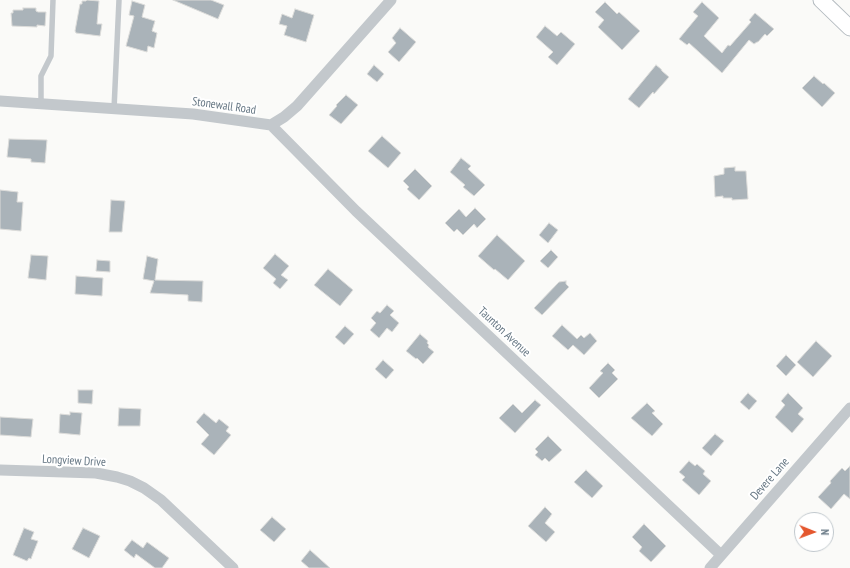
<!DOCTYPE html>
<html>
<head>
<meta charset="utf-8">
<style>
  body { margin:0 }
  #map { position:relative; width:850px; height:568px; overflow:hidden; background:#fafaf8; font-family:"PT Sans Narrow",sans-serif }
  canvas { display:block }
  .north { position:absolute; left:794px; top:512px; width:40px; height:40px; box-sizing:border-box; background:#fff; border:1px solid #c1c8cd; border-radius:50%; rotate:91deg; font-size:11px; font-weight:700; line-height:16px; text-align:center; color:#657683 }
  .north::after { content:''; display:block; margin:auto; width:14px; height:18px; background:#e4572e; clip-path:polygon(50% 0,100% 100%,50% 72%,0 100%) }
</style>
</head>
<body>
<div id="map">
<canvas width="850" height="568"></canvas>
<div class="north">N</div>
</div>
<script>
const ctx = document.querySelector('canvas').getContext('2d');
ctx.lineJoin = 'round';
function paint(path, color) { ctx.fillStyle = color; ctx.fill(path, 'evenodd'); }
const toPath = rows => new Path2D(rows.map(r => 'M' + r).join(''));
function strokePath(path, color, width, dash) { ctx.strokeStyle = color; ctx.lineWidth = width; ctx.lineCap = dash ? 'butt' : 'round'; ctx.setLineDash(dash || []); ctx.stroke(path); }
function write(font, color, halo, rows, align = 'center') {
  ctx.font = font + ' "PT Sans Narrow",sans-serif'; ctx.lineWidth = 4; ctx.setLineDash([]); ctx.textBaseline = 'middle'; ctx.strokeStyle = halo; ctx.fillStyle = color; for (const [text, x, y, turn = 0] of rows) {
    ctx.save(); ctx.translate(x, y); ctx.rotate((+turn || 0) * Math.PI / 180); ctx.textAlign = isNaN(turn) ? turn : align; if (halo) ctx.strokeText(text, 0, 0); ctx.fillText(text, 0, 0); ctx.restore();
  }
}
const building = toPath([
  [87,0,99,1,97,24,102,24,100,36,76,33,75,31,80,4,82,4,82,1,86,1,87,0],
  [173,0,211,0,224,5,218,19,173,0],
  [132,1,145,5,142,17,155,21,152,31,157,33,154,48,148,46,147,52,126,46,134,16,129,15,132,1],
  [605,2,617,14,619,12,640,31,622,50,598,27,604,20,595,12,605,2],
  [702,2,719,18,704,36,722,53,728,45,730,46,751,22,749,20,755,13,774,29,767,36,765,34,758,42,757,42,754,44,749,40,722,73,689,43,687,45,679,39,698,16,693,12,702,2],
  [23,8,36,8,36,11,38,12,46,12,45,26,37,25,37,27,12,26,11,13,13,13,13,10,23,10,23,8],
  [295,9,314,15,306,42,284,35,287,26,279,24,282,14,292,18,295,9],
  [545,26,557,36,561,32,575,44,557,65,548,57,553,52,536,37,545,26],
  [400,28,416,42,399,62,388,52,396,43,392,38,400,28],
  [374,65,384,74,377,82,367,74,374,65],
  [656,65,661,69,662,71,669,77,654,94,653,92,639,108,628,99,656,65],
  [814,76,823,84,824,83,835,93,822,107,802,88,814,76],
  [346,95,358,105,341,124,329,115,337,106,336,105,346,95],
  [382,136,401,153,388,168,368,151,382,136],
  [9,139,47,140,45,163,31,162,31,159,7,157,9,139],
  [461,158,471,166,468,169,485,185,474,196,463,187,465,185,450,172,461,158],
  [735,167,735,171,746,171,748,199,732,200,732,198,723,198,723,196,715,197,714,176,724,174,724,168,735,167],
  [415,169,432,186,419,200,407,189,409,187,403,181,415,169],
  [0,190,18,192,17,202,23,202,21,231,0,229,0,190],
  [111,200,125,201,122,232,109,232,111,200],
  [475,208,486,219,477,228,474,224,463,235,457,229,454,232,445,223,459,209,466,217,475,208],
  [549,223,558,230,548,243,539,235,549,223],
  [497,235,525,261,508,280,495,269,494,270,478,256,497,235],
  [551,250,558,257,548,268,540,261,551,250],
  [275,254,289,266,281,275,288,280,280,289,273,283,276,279,263,268,275,254],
  [31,255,48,256,46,280,28,278,31,255],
  [147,256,158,259,155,280,203,281,202,302,188,301,188,295,150,293,154,281,143,279,147,256],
  [97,260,110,261,110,272,96,271,97,260],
  [328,269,353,290,340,306,314,285,328,269],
  [76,276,103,278,102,296,75,294,76,276],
  [566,281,566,284,569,287,542,315,534,308,559,282,566,281],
  [387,305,394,311,390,315,399,323,392,332,387,328,379,338,370,330,376,323,371,318,377,311,380,313,387,305],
  [562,325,577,339,581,335,584,338,590,333,597,341,584,355,573,345,568,350,552,336,562,325],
  [345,326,354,334,344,345,335,337,345,326],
  [420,334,428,341,427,343,429,345,428,347,434,352,423,364,417,358,416,359,406,351,420,334],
  [816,341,832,356,813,377,797,362,816,341],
  [786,355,796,365,786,376,776,366,786,355],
  [383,360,394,370,386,379,375,369,383,360],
  [608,363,615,370,612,373,618,379,599,398,589,388,603,373,600,371,608,363],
  [78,390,93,390,92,404,78,403,78,390],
  [748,393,757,401,749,410,740,402,748,393],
  [788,393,803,408,798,414,804,419,792,433,775,417,785,405,781,401,788,393],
  [535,400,541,405,515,433,499,418,513,404,522,413,535,400],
  [647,403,655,411,652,413,663,424,652,436,631,418,647,403],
  [119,408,141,409,140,426,118,426,119,408],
  [70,412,82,413,80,435,59,433,60,414,70,415,70,412],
  [204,413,216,423,219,419,229,427,226,431,231,435,214,455,201,444,209,435,196,422,204,413],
  [0,417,33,419,31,437,0,435,0,417],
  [715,434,724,441,711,456,702,448,715,434],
  [548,436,562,450,549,462,545,458,542,461,535,455,538,452,535,449,548,436],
  [689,461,695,466,697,464,705,471,703,474,711,481,699,495,682,480,685,477,679,472,689,461],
  [850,466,850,499,844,494,831,509,818,497,831,483,830,481,842,468,845,471,850,466],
  [586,470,603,486,592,498,574,482,586,470],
  [545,507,552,514,545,523,555,532,546,542,528,526,545,507],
  [272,517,286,529,274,542,260,530,272,517],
  [644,524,666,546,651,562,639,551,642,547,632,537,644,524],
  [24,528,34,532,31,539,38,541,32,556,31,559,29,558,27,561,13,555,24,528],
  [83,528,100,536,89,558,72,549,83,528],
  [132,540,143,548,147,542,169,558,162,568,155,568,136,554,134,558,124,550,132,540],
  [310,550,330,568,309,568,301,561,310,550]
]);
paint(building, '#aab3b9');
strokePath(building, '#dcdcda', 1);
const secondary = toPath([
  [821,0,850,28]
]);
strokePath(secondary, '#b3babf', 17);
strokePath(toPath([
  [41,104,41,76,51,56,53,0],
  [114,109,119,0]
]), '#c3c8cc', 5.5);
strokePath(toPath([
  [0,101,193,114,271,125,284,117,297,106,391,0],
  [271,125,356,211,721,555],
  [0,470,96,473,117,477,130,481,144,488,161,500,233,568],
  [710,568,850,408]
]), '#c3c8cc', 11);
strokePath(secondary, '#fff', 15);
write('12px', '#657683', '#fff', [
  ["Stonewall Road",224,106,8],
  ["Taunton Avenue",504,332,43],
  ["Longview Drive",74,461,3],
  ["Devere Lane",770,479,-49]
]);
</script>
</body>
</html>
